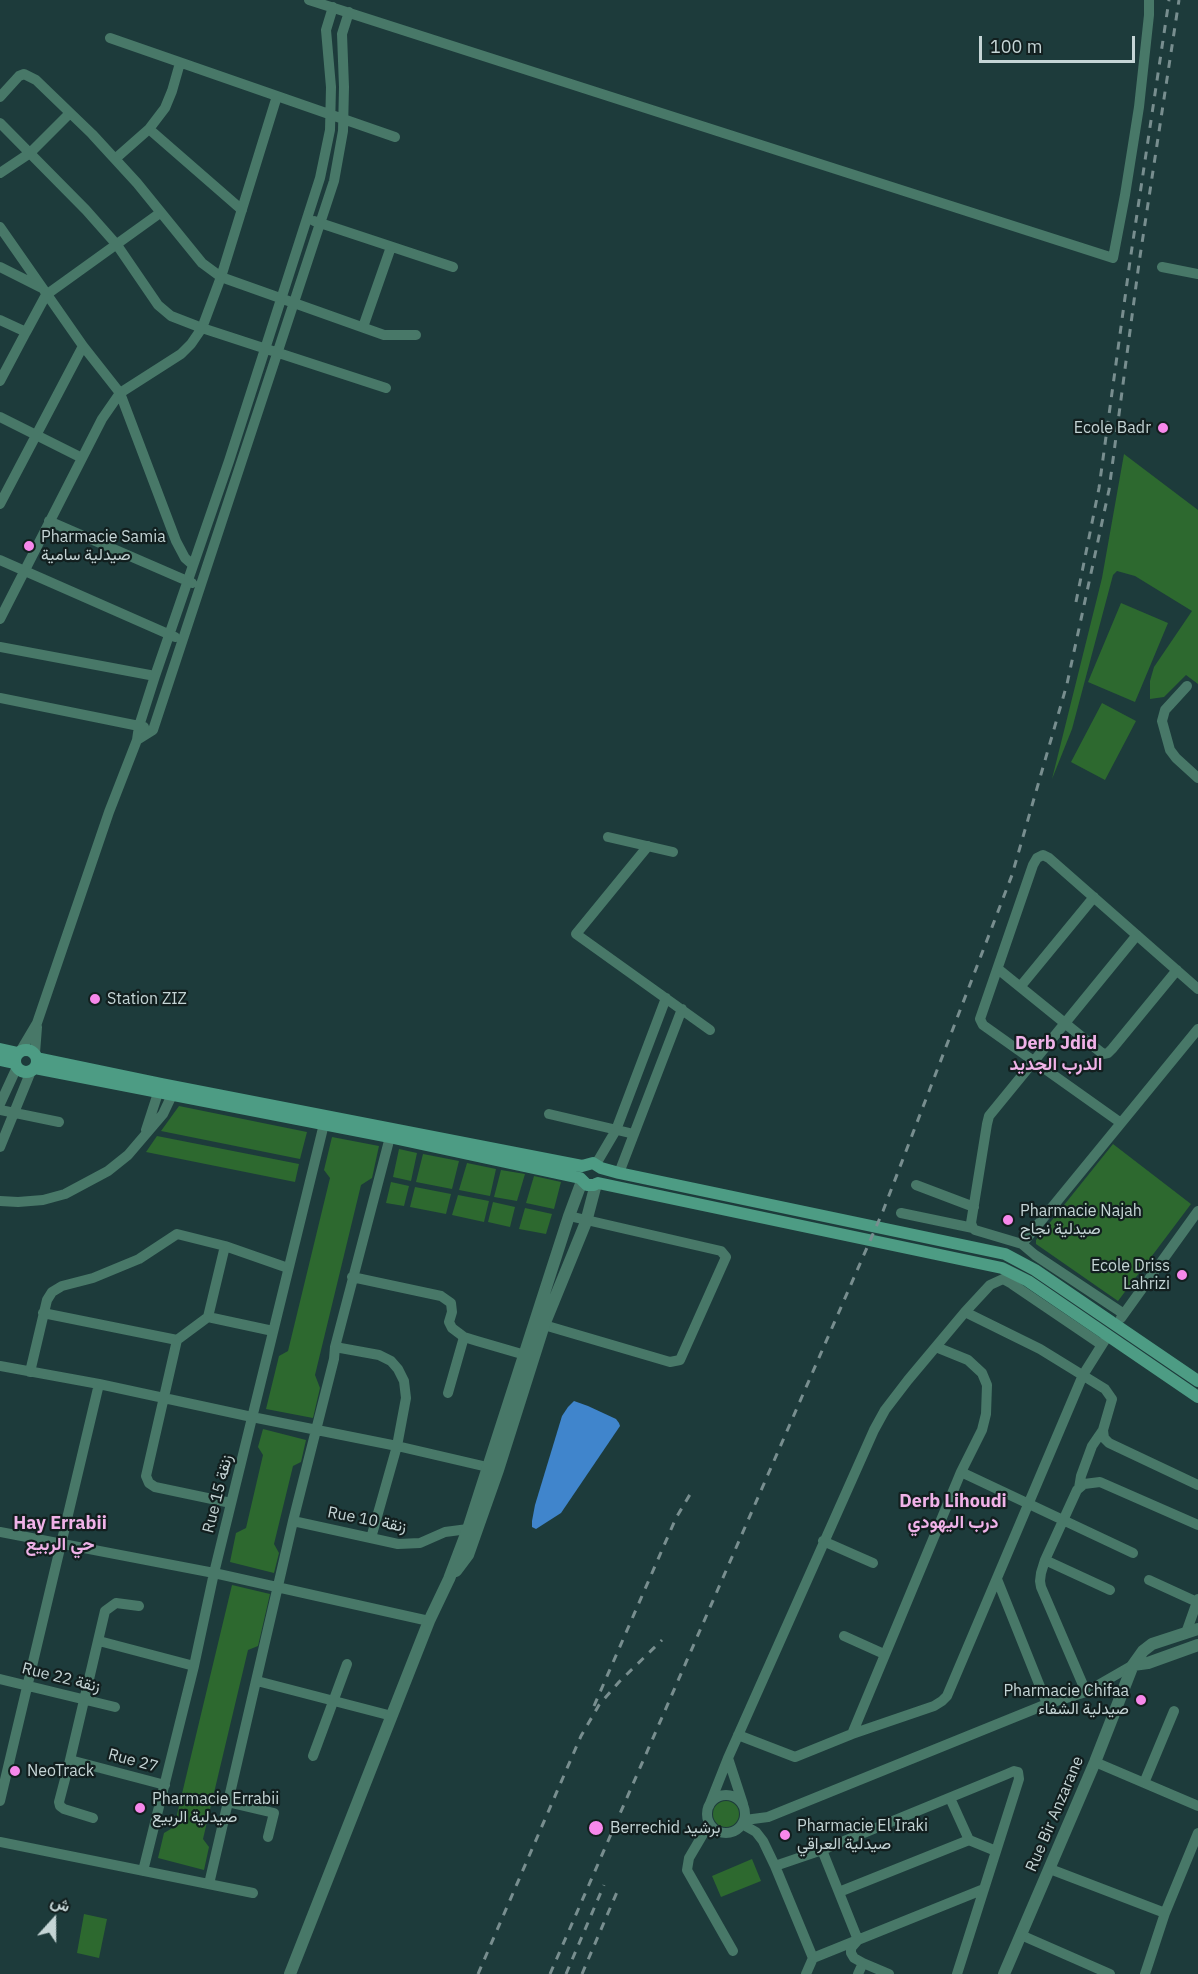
<!DOCTYPE html>
<html>
<head>
<meta charset="utf-8">
<style>
  body { margin:0 }
  #map { position:relative; width:1198px; height:1974px; overflow:hidden; background:#1d3b3b; font-family:"IBM Plex Sans",Vazirmatn,sans-serif }
  canvas { display:block }
  .north { position:absolute; left:24px; top:1890px; width:60px; height:60px; -webkit-text-stroke:4px #121f1f; paint-order:stroke; rotate:21deg; font-size:16px; font-weight:700; line-height:24px; text-align:center; color:#c5d5d6 }
  .north::after { content:''; display:block; margin:auto; width:21px; height:27px; background:#c5d5d6; clip-path:polygon(50% 0,100% 100%,50% 72%,0 100%) }
  .scale { position:absolute; left:979px; top:36px; width:156px; height:27px; box-sizing:border-box; border:3px solid #c5d5d6; border-top:0; padding-left:8px; font-size:18px; line-height:21px; white-space:nowrap; color:#c5d5d6; -webkit-text-stroke:4px #121f1f; paint-order:stroke }
</style>
</head>
<body>
<div id="map">
<canvas width="1198" height="1974"></canvas>
<div class="north">ش</div>
<div class="scale">100 m</div>
</div>
<script>
const ctx = document.querySelector('canvas').getContext('2d');
ctx.lineJoin = 'round';
function paint(path, color) { ctx.fillStyle = color; ctx.fill(path, 'evenodd'); }
const toPath = rows => new Path2D(rows.map(r => 'M' + r).join(''));
function strokePath(path, color, width, dash) { ctx.strokeStyle = color; ctx.lineWidth = width; ctx.lineCap = dash ? 'butt' : 'round'; ctx.setLineDash(dash || []); ctx.stroke(path); }
function write(font, color, halo, rows, align = 'center') {
  ctx.font = font + ' "IBM Plex Sans",Vazirmatn,sans-serif'; ctx.lineWidth = 4.5; ctx.setLineDash([]); ctx.textBaseline = 'middle'; ctx.strokeStyle = halo; ctx.fillStyle = color; for (const [text, x, y, turn = 0] of rows) {
    ctx.save(); ctx.translate(x, y); ctx.rotate((+turn || 0) * Math.PI / 180); ctx.textAlign = isNaN(turn) ? turn : align; if (halo) ctx.strokeText(text, 0, 0); ctx.fillText(text, 0, 0); ctx.restore();
  }
}
paint(toPath([
  [1124,454,1198,510,1198,684,1186,675,1164,697,1150,699,1150,681,1154,667,1192,611,1135,576,1117,571,1113,575,1072,729,1052,779,1102,578],
  [1121,603,1168,623,1135,702,1088,682],
  [1102,703,1136,721,1105,780,1071,762],
  [179,1106,307,1132,300,1159,161,1131],
  [157,1136,299,1164,295,1182,146,1152],
  [332,1137,379,1146,372,1178,361,1185,315,1375,320,1388,313,1418,266,1409,279,1356,288,1351,330,1178,324,1170],
  [1113,1144,1191,1204,1118,1301,1036,1244,1036,1240],
  [399,1149,417,1153,411,1181,393,1177],
  [423,1154,459,1161,452,1189,416,1182],
  [467,1163,496,1169,490,1196,459,1190],
  [501,1170,525,1174,517,1201,494,1197],
  [534,1176,561,1182,554,1209,526,1203],
  [391,1182,409,1186,404,1206,386,1203],
  [415,1187,451,1194,446,1214,410,1207],
  [458,1195,489,1201,484,1222,452,1215],
  [493,1202,515,1207,510,1227,488,1222],
  [525,1208,552,1214,546,1234,519,1229],
  [263,1429,306,1440,301,1462,293,1466,274,1544,279,1553,274,1573,230,1562,236,1533,246,1528,263,1455,258,1447],
  [232,1585,270,1594,258,1646,248,1650,203,1839,209,1847,204,1870,158,1858,164,1833,174,1827],
  '713 1814a13 13 0 1 1 26 0a13 13 0 1 1-26 0Z',
  [752,1859,761,1881,721,1897,712,1876],
  [84,1914,107,1919,99,1958,77,1953]
]), '#2d692f');
paint(toPath([
  [574,1401,588,1406,616,1419,619,1423,620,1426,561,1513,536,1529,532,1527,532,1521,535,1505,562,1416,568,1407]
]), '#4085cc');
strokePath(toPath([
  [309,0,1113,258,1125,195,1139,107,1149,15,1149,0],
  [277,96,395,137],
  [0,97,19,76,24,74,36,80,92,134,137,183,202,263,221,277,384,335,416,335],
  [0,123,86,210,117,245,158,305,171,316,202,328,386,388],
  [149,129,242,210],
  [115,159,149,129,165,108,172,91,180,63],
  [0,173,30,153,70,113],
  [314,221,453,267],
  [0,227,83,346,120,393,176,541,185,558,193,565],
  [0,267,40,287],
  [1162,267,1198,274],
  [0,320,26,332,0,381],
  [363,327,391,247],
  [26,332,46,295,160,213],
  [0,417,82,458],
  [0,504,83,346],
  [49,521,192,583],
  [0,560,175,637],
  [0,619,102,419,120,393,181,354,191,344,202,328,221,277,277,96,110,38],
  [0,647,155,676],
  [1187,686,1165,710,1162,721,1170,750,1176,758,1198,778],
  [0,698,144,727],
  [137,740,153,730,334,181,343,131,344,87,342,34,349,12],
  [608,837,673,852],
  [648,846,576,934,710,1030],
  [998,969,1103,1054,1108,1053,1112,1049,1177,970],
  [1020,987,1094,897],
  [21,1050,37,1023,109,812,137,740,139,726,155,676,229,461,320,178,330,130,331,87,326,30,333,7],
  [35,1053,37,1027],
  [0,1104,17,1067],
  [0,1110,59,1122],
  [549,1114,634,1134],
  [1121,1123,983,1025,980,1019,1033,865,1037,858,1043,855,1049,858,1198,989],
  [146,1130,158,1093],
  [0,1147,31,1071],
  [596,1164,616,1130,666,998],
  [619,1173,682,1009],
  [916,1185,974,1207],
  [0,1201,18,1202,43,1200,65,1194,108,1171,128,1155,163,1114,172,1095],
  [901,1213,973,1228],
  [1022,1244,1198,1029],
  [352,1277,441,1296,451,1303,452,1312,449,1322,452,1328,464,1337,477,1341,532,1357],
  [965,1312,1040,1349,1105,1389,1112,1399,1103,1430,1104,1438,1109,1443,1198,1485],
  [43,1313,177,1340,208,1317,225,1246],
  [1124,1314,1035,1255,1022,1244,975,1230,973,1228,971,1223,987,1124,989,1116,1137,935],
  [208,1317,273,1331],
  [1121,1318,1198,1211],
  [544,1325,670,1362,680,1360,726,1257,721,1251,569,1216],
  [177,1340,146,1476,149,1483,155,1487,231,1503],
  [335,1347,379,1355,391,1361,398,1369,404,1381,406,1398,397,1446,371,1538],
  [0,1366,99,1384,252,1417,397,1446,496,1469],
  [30,1372,47,1300,52,1292,62,1286,93,1278,139,1259,177,1234,225,1246,288,1268],
  [448,1393,464,1337],
  [961,1472,1133,1553],
  [1079,1488,1081,1476,1092,1446,1103,1430],
  [293,1521,398,1544,420,1543,445,1532,468,1529],
  [0,1532,214,1573,429,1621],
  [823,1541,873,1563],
  [1045,1560,1110,1590],
  [997,1579,1047,1704],
  [1149,1580,1197,1602],
  [139,1606,116,1603,105,1611,70,1760,165,1785],
  [1186,1633,1198,1599],
  [844,1636,884,1654],
  [99,1641,194,1666],
  [0,1679,115,1707],
  [257,1681,392,1716],
  [1086,1692,1041,1587,1040,1581,1041,1573,1045,1560,1077,1490,1084,1484,1100,1482,1198,1525],
  [852,1734,961,1472,982,1430,986,1414,987,1385,982,1373,968,1360,936,1347],
  [738,1735,795,1757,852,1734,934,1706,942,1701,947,1696,1083,1375,1105,1340],
  [313,1756,347,1664],
  [728,1758,743,1804],
  [70,1760,59,1802,60,1806,64,1809,93,1818],
  [1095,1762,1198,1806],
  [1144,1783,1174,1711],
  '707 1814a19 19 0 1 1 38 0a19 19 0 1 1-38 0Z',
  [950,1798,969,1840],
  [0,1801,99,1384],
  [227,1802,274,1813,268,1837],
  [709,1806,728,1758,874,1430,885,1410,908,1380,965,1312,990,1285,1003,1279,1012,1284,1102,1345],
  [745,1820,768,1817,1047,1704,1086,1692,1133,1665],
  [709,1824,689,1858,687,1870,733,1951],
  [742,1824,756,1832,763,1841,775,1866,813,1958,806,1974],
  [0,1842,253,1893],
  [822,1850,858,1940,851,1948,851,1953,854,1958,863,1963,858,1974],
  [775,1866,822,1850,1007,1774,1014,1771,1018,1772,1019,1779,957,1974],
  [1050,1869,1165,1913],
  [143,1871,194,1666,214,1573,324,1124],
  [209,1884,293,1521,334,1359,335,1347,390,1137],
  [839,1892,969,1840,996,1851],
  [1021,1935,1110,1974],
  [813,1958,984,1889],
  [863,1963,889,1974],
  [1145,1974,1165,1913,1198,1833]
]), '#487868', 10);
strokePath(toPath([
  [456,1571,468,1555,498,1470,544,1325,586,1222,596,1184],
  [1133,1665,1148,1663,1198,1645],
  [290,1974,429,1621,449,1579,468,1529,569,1216,582,1181],
  [1004,1974,1095,1762,1133,1665,1143,1651,1152,1644,1198,1629]
]), '#487868', 12);
strokePath(toPath([
  [0,1049,18,1053],
  '15 1061a11 11 0 1 1 22 0a11 11 0 1 1-22 0Z',
  [37,1058,162,1084,582,1166,593,1163,601,1168,619,1173,1005,1254,1035,1270,1198,1381],
  [0,1060,15,1063],
  [35,1068,390,1137,580,1178,587,1185,594,1185,598,1183,1002,1268,1028,1281,1198,1397]
]), '#4d9c84', 12);
strokePath(toPath([
  [1076,602,1099,488,1130,261,1169,0],
  [594,1706,676,1518,692,1491],
  [478,1974,581,1736,599,1705,619,1682,662,1640],
  [550,1974,883,1211,1012,875,1067,684,1109,490,1139,263,1179,0],
  [566,1974,604,1885],
  [582,1974,617,1892]
]), '#788e8f', 3, [8, 8]);
for (const [x, y, r, color] of [
  [1163,428,6,"#f788eb"],
  [29,546,6,"#f788eb"],
  [95,999,6,"#f788eb"],
  [1008,1220,6,"#f788eb"],
  [1182,1275,6,"#f788eb"],
  [1141,1700,6,"#f788eb"],
  [15,1771,6,"#f788eb"],
  [140,1808,6,"#f788eb"],
  [596,1828,8,"#f788eb"],
  [785,1835,6,"#f788eb"]
]) { const dot = new Path2D(); dot.arc(x, y, r, 0, 2 * Math.PI); ctx.fillStyle = color; ctx.fill(dot); strokePath(dot, '#121f1f', 2); }
write('16px', '#c5d5d6', '#121f1f', [
  ["Ecole Badr",1151,428,"right"],
  ["Pharmacie Samia",41,537],
  ["صيدلية سامية",41,555],
  ["Station ZIZ",107,999],
  ["Pharmacie Najah",1020,1211],
  ["صيدلية نجاح",1020,1229],
  ["Ecole Driss",1170,1266,"right"],
  ["Lahrizi",1170,1284,"right"],
  ["Pharmacie Chifaa",1129,1691,"right"],
  ["صيدلية الشفاء",1129,1709,"right"],
  ["NeoTrack",27,1771],
  ["Pharmacie Errabii",152,1799],
  ["صيدلية الربيع",152,1817],
  ["Pharmacie El Iraki",797,1826],
  ["صيدلية العراقي",797,1844],
  ["Berrechid برشيد",610,1828]
], 'left');
write('16px', '#c5d5d6', '#121f1f', [
  ["Rue 15 زنقة",218,1494,-76],
  ["Rue 10 زنقة",367,1520,11],
  ["Rue 22 زنقة",61,1678,14],
  ["Rue 27",133,1761,15],
  ["Rue Bir Anzarane",1055,1814,-67]
]);
write('bold 18px', '#f0b2e8', '#121f1f', [
  ["Derb Jdid",1056,1044],
  ["الدرب الجديد",1056,1065],
  ["Derb Lihoudi",953,1502],
  ["درب اليهودي",953,1523],
  ["Hay Errabii",60,1524],
  ["حي الربيع",60,1545]
]);
</script>
</body>
</html>
